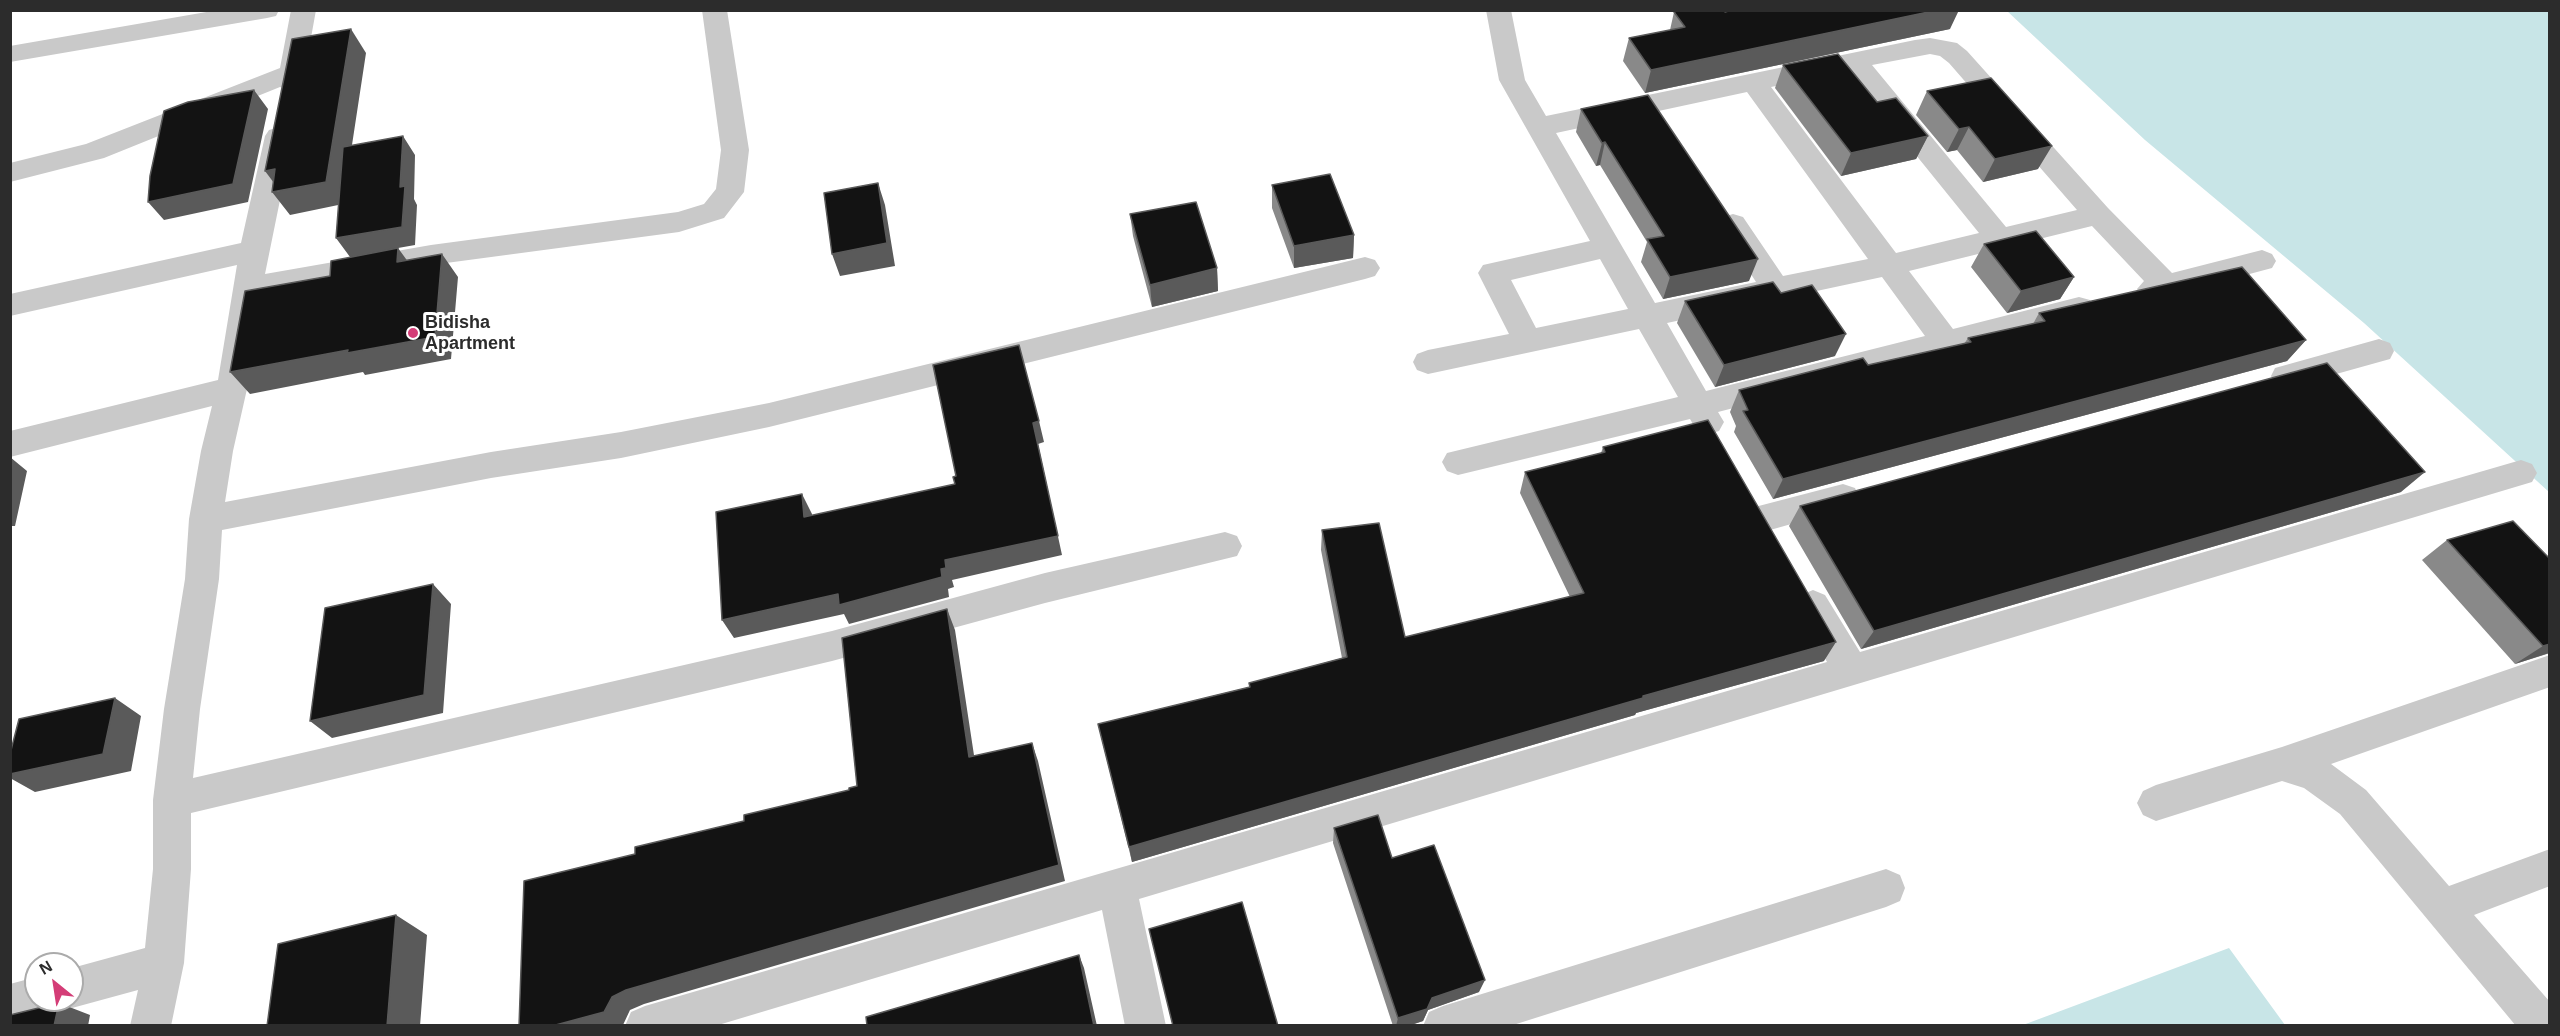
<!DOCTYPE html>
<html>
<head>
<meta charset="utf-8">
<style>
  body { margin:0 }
  #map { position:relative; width:2560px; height:1036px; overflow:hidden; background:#fff; font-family:Helvetica,sans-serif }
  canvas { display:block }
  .frame { position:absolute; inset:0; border:12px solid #2c2c2c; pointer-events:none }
  .north { position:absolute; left:24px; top:952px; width:60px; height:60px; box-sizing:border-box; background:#fff; border:2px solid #ababab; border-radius:50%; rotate:330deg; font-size:16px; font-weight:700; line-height:24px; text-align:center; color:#2c2c2c }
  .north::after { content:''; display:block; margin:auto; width:21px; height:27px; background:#d43d77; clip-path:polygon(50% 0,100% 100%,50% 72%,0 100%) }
</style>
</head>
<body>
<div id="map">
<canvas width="2560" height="1036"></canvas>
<div class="frame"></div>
<div class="north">N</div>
</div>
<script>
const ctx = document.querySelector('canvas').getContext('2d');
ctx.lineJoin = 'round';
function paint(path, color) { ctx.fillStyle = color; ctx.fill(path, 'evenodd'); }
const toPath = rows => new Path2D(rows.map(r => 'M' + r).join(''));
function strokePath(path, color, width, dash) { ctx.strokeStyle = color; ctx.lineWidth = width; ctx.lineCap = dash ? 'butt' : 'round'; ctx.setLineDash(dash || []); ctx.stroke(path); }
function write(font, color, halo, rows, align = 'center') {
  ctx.font = font + ' Helvetica,sans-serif'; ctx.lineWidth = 6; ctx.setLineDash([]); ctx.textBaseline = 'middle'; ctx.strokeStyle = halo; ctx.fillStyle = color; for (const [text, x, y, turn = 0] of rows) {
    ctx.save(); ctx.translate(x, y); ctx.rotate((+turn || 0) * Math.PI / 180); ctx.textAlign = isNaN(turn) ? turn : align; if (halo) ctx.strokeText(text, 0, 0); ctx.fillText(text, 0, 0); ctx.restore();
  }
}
paint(toPath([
  [2007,11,2549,11,2549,492,2364,323,2145,140],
  [2229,948,2285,1025,2023,1025]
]), '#c8e5e7');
paint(toPath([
  [218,10,279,10,276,16,267,18,10,62,10,46,218,10],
  [291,10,316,10,303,82,299,88,290,91,280,87,104,158,10,182,10,163,86,144,280,68,291,10],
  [702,10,727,10,749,150,744,192,724,218,679,232,431,265,262,297,247,389,233,451,225,502,491,452,621,432,769,403,1365,257,1375,260,1380,268,1375,276,1365,279,769,427,621,458,491,478,222,530,219,579,200,709,193,778,832,631,1045,573,1225,532,1237,536,1242,546,1237,556,1045,603,832,661,191,813,191,869,184,963,171,1026,130,1026,138,990,72,1008,58,1002,57,1000,72,1000,72,968,145,948,153,869,153,800,164,709,185,579,189,519,201,451,212,406,10,457,10,431,218,380,237,265,10,316,10,294,241,243,265,136,269,130,279,127,289,130,293,136,265,274,431,245,678,212,704,204,716,189,721,150,702,10],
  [1486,10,1511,10,1525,80,1546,116,1915,40,1930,38,1957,43,1967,51,2108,208,2172,273,2262,250,2272,254,2276,261,2272,268,2152,300,2142,297,2137,289,2144,281,2092,226,1909,271,1953,329,2079,297,2090,300,2094,308,2090,316,2079,319,1718,412,1724,422,1719,431,1708,434,1697,431,1690,419,1458,475,1447,471,1442,462,1447,453,1678,397,1639,329,1428,374,1417,370,1413,362,1417,354,1428,350,1509,334,1478,273,1483,265,1590,241,1499,80,1486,10],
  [1930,54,1940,56,1949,63,2077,210,2006,227,1872,65,1930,54],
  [1848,71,1979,233,1896,253,1771,87,1848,71],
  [1747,92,1868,259,1783,276,1743,217,1733,214,1723,217,1719,224,1756,282,1655,303,1556,133,1747,92],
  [1600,259,1628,309,1536,328,1511,280,1600,259],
  [1882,277,1925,336,1706,391,1667,323,1882,277],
  [2379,339,2390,343,2394,351,2390,359,2286,388,2275,384,2271,376,2275,368,2379,339],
  [2521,460,2532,464,2537,473,2532,482,1139,899,1166,1026,1125,1026,1102,910,715,1026,625,1026,631,1012,645,1006,1827,662,1796,605,1801,595,1813,590,1825,595,1860,652,2521,460],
  [1843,484,1855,488,1859,497,1855,506,1763,532,1751,528,1746,518,1751,508,1843,484],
  [2550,655,2550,687,2331,764,2366,790,2449,886,2550,849,2550,886,2474,915,2550,1002,2550,1026,2516,1026,2340,814,2304,788,2282,781,2156,821,2143,815,2137,803,2143,791,2156,785,2282,747,2550,655],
  [1886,869,1900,875,1905,888,1900,901,1886,907,1510,1026,1423,1026,1429,1012,1443,1006,1886,869],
  [36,977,36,1000,55,1000,50,1011,10,1024,10,984,36,977]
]), '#c9c9c9');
paint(toPath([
  [1674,12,1725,12,1950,29,1645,93,1623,61,1629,38,1670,30],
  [1783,65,1877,102,1928,136,1916,159,1841,176,1775,88],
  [1927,91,2038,169,1983,182,1957,150,1947,152,1916,115],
  [1581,109,1749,281,1663,299,1641,262,1647,242,1600,165,1596,166,1576,132],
  [1272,185,1354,235,1353,258,1294,268,1272,208],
  [1130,214,1217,268,1218,291,1152,307,1133,236],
  [1984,244,2074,277,2060,299,2007,313,1971,267],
  [1781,293,1835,356,1715,387,1677,323,1685,301],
  [2039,313,2306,340,2287,361,1773,499,1734,432,1736,426,1730,412,1739,390,1868,365,1964,344,1968,338,2033,324],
  [1603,447,1824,661,1636,713,1635,715,1132,862,1098,724,1249,687,1249,683,1342,658,1321,550,1322,530,1405,637,1570,597,1520,493,1525,472,1601,453],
  [2401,492,1861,649,1789,526,1800,506],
  [2447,540,2550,559,2550,653,2515,664,2422,560],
  [1334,828,1392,858,1479,992,1428,1010,1423,1021,1408,1026,1393,1026,1333,843]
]), '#898989');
paint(toPath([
  [1938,10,1959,10,1950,29,1645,93,1651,70],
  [351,29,366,53,343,204,290,215,272,192,280,191,265,171,275,169],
  [254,90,268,109,248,202,164,220,148,202],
  [1969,127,1957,150,1947,152,1959,129],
  [403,136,415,155,414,199,417,205,415,245,398,248,414,270,350,257,336,238,400,187],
  [1928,136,1916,159,1841,176,1851,153],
  [1605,142,1600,165,1596,166,1602,143],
  [2052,146,2038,169,1983,182,1995,159],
  [878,183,885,205,895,266,840,276,832,254],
  [1354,235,1353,258,1294,268,1294,246],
  [442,254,458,277,451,359,365,375,363,372,250,394,230,372],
  [1758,259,1749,281,1663,299,1670,277],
  [1217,268,1218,291,1152,307,1150,285],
  [2074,277,2060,299,2007,313,2021,291],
  [1846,334,1835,356,1715,387,1724,365],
  [2306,340,2287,361,1773,499,1783,479],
  [1039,421,1044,442,1038,444,1062,555,952,580,954,587,948,589,949,597,849,624,844,614,734,638,722,620,941,569,945,560,1033,423],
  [10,457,27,471,15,526,10,526],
  [2425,472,2401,492,1861,649,1874,631],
  [802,494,812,514,814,537,804,517],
  [433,584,451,604,443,713,332,738,310,721],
  [947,609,955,630,977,775,969,757],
  [1836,642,1824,661,1636,713,1635,715,1132,862,1129,847,1643,696],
  [2550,644,2549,653,2515,664,2543,646],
  [115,698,141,716,131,771,35,792,10,778,10,774],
  [1032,743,1038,761,1065,881,644,1004,630,1010,623,1025,552,1026,612,997],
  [396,915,427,935,420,1026,387,1026],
  [1079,955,1084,968,1097,1026,1094,1026],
  [1485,980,1479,992,1428,1010,1423,1021,1408,1026,1396,1026,1398,1018,1432,998],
  [59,1003,90,1015,88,1026,54,1026]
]), '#5a5a5a');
const building = toPath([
  [1679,10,1724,10,1725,12,1732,10,1938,10,1651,70,1629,38,1685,27,1674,12,1679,10],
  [351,29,326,182,272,192,275,169,265,171,292,39,351,29],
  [1838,54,1877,102,1896,98,1928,136,1851,153,1783,65,1838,54],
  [1991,78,2052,146,1995,159,1969,127,1959,129,1927,91,1991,78],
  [254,90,233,184,148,202,150,176,164,111,188,102,254,90],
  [1648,95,1758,259,1670,277,1647,239,1664,236,1605,142,1602,143,1581,109,1648,95],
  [403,136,400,187,405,186,402,227,336,238,343,147,403,136],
  [1330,174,1354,235,1294,246,1272,185,1330,174],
  [878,183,887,243,832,254,824,193,878,183],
  [1196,202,1217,268,1150,285,1130,214,1196,202],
  [2036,231,2074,277,2021,291,1984,244,2036,231],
  [398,248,397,262,442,254,435,337,347,353,348,350,230,372,245,291,330,276,331,261,398,248],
  [2242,267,2306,340,1783,479,1743,411,1748,410,1739,390,1863,358,1868,365,1971,342,1968,338,2045,321,2039,313,2242,267],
  [1773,282,1781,293,1812,285,1846,334,1724,365,1685,301,1773,282],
  [1019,345,1039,421,1033,423,1058,536,945,560,946,568,941,569,942,577,839,605,838,594,722,620,716,512,802,494,804,517,955,484,953,477,956,476,933,365,1019,345],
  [2327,363,2425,472,1874,631,1800,506,2327,363],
  [1708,420,1836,642,1643,696,1643,698,1129,847,1098,724,1250,687,1249,683,1347,657,1322,530,1379,523,1405,637,1584,593,1525,472,1605,452,1603,447,1708,420],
  [2513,521,2550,559,2550,644,2543,646,2447,540,2513,521],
  [433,584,424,695,310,721,325,608,433,584],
  [947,609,969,757,1032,743,1059,865,626,990,612,997,604,1012,552,1026,519,1026,524,881,635,854,635,847,744,821,744,815,849,790,849,788,857,786,842,638,947,609],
  [115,698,103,754,10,774,10,754,19,719,115,698],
  [1378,815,1392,858,1434,845,1485,980,1432,998,1427,1009,1398,1018,1334,828,1378,815],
  [1242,902,1278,1026,1173,1026,1149,929,1242,902],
  [396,915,387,1026,267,1026,278,944,396,915],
  [1079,955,1094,1026,867,1026,866,1017,1079,955],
  [59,1003,54,1026,10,1026,10,1015,59,1003]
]);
paint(building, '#131313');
strokePath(building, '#5a5a5a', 1.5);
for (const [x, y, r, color] of [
  [413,333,6,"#d43d77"]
]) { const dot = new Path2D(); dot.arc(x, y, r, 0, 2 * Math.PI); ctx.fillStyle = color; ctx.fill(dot); strokePath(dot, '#fff', 2); }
write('bold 18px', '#2c2c2c', '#fff', [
  ["Bidisha",425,323],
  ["Apartment",425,344]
], 'left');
</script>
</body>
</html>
